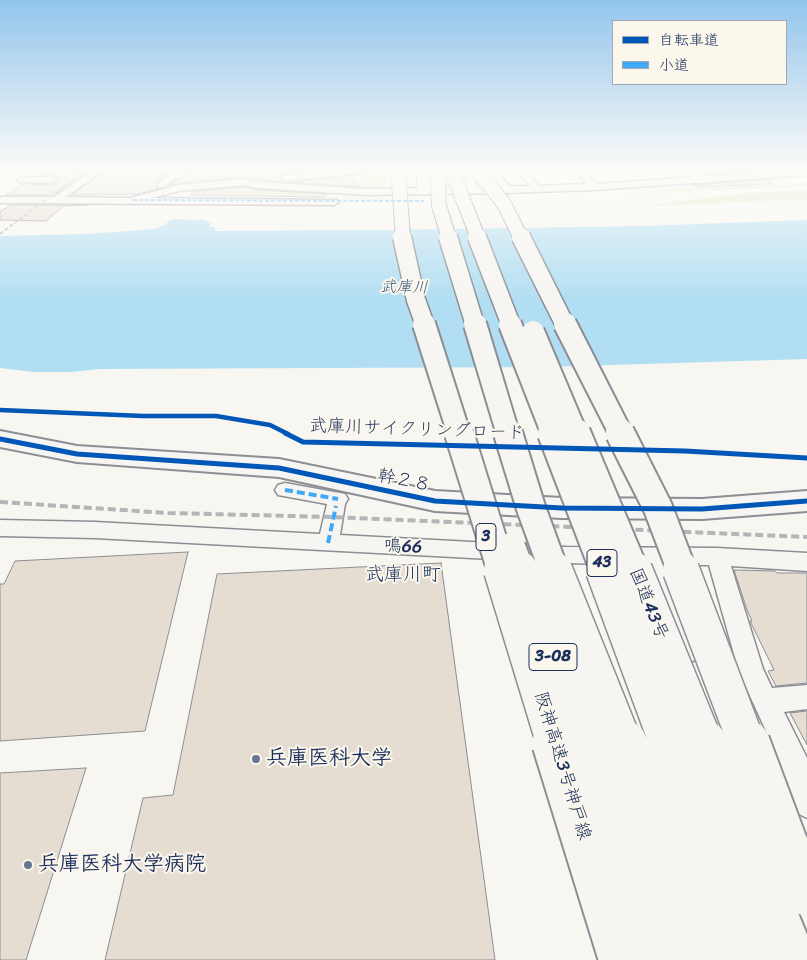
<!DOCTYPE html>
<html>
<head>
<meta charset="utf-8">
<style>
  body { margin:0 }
  #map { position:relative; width:807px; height:960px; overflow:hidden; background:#f8f6f0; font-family:Sriracha,"Klee One",sans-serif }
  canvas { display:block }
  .legend { position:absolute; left:612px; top:20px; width:175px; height:65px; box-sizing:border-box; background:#fbf7ec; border:1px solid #a1a7b3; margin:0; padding:6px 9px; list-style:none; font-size:15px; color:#1b2f5e }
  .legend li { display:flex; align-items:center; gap:10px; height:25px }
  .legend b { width:25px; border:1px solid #a1a7b3 }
</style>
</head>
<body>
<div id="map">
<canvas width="807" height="960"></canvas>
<ul class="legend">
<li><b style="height:6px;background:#0057b8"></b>自転車道</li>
<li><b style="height:6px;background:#3fa9f5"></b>小道</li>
</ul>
</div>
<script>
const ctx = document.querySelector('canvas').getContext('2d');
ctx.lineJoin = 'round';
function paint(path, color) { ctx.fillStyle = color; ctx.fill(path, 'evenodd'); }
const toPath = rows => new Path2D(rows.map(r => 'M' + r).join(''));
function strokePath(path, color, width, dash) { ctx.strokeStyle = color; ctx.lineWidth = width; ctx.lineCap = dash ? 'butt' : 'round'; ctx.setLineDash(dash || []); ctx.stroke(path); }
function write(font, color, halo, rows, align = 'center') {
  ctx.font = font + ' Sriracha,"Klee One",sans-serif'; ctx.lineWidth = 4; ctx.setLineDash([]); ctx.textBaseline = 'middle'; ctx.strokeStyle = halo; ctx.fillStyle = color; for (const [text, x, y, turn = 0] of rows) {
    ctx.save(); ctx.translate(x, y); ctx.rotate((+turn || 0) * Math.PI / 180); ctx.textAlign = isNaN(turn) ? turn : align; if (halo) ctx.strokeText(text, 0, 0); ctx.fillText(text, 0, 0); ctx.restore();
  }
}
paint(toPath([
  [359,168,388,168,385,190,363,190],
  [807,184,807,186,627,194,668,189],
  [807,190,807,199,654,206,650,205,747,193]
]), '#dbe8bc');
paint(toPath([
  [807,220,807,359,545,367,100,369,71,372,34,372,0,368,0,236,85,234,156,229,161,226,215,227,214,231,383,230,641,226]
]), '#b1def3');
paint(toPath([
  [173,219,205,220,211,224,207,230,203,231,197,228,177,227,174,230,166,230,164,227,166,224,169,220,173,219]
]), '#b1def3');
const building = toPath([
  [51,168,92,168,53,195,6,195,24,184,53,185,59,181,58,178,52,175,39,175,51,168],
  [108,168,129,169,174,168,157,182,158,189,137,194,72,195,108,168],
  [187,168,338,168,285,173,278,177,283,182,243,177,200,181,202,179,169,186,182,177,187,168],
  [699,168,772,168,772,170,706,174,699,168],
  [352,176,362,187,291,182,352,176],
  [773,179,768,181,771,184,697,187,693,185,773,179],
  [243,187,257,190,327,194,325,197,191,195,193,192,243,187],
  [11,205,88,205,63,206,46,221,0,220,0,212,11,205],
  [188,552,145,731,0,741,0,584,4,584,15,561,188,552],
  [441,563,495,960,105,960,143,798,173,795,217,574,441,563],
  [734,570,775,571,777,573,807,573,807,683,776,686,768,671,774,670,751,623,750,621,752,621,747,610,734,570],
  [807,711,807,745,790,713,807,711],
  [86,768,26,960,0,960,0,773,86,768]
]);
paint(building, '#e5ddd2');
strokePath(building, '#8b8e94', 1);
const street = toPath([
  [96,168,106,168,66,197,130,198,179,185,243,179,257,182,366,189,530,186,515,168,524,168,539,186,586,184,580,177,582,168,590,168,589,176,596,184,807,169,807,175,594,190,506,193,366,195,257,188,243,185,179,191,152,198,337,200,339,202,334,205,0,203,0,197,54,197,96,168],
  [177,168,185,168,181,175,164,187,158,187,158,183,177,168],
  [357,168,360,169,360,173,285,181,280,178,285,175,357,168],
  [22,177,52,177,57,180,52,183,19,182,17,180,22,177],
  [285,483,345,494,348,499,345,504,340,535,566,547,717,548,807,553,807,571,731,566,763,669,772,688,807,685,807,709,784,712,807,758,807,818,797,813,757,766,753,756,757,746,767,742,772,744,739,672,709,565,667,565,705,650,702,658,693,661,684,658,646,565,566,563,95,538,0,536,0,520,95,522,320,534,327,504,278,495,275,490,278,485,285,483]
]);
const secondary = toPath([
  [682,168,696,168,710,180,708,183,700,183,682,168],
  [0,431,77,446,279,459,435,491,562,498,702,499,807,491,807,511,702,519,562,518,435,511,279,477,77,462,0,447,0,431]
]);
const highway = toPath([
  [419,168,431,168,430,191,428,194,423,195,416,191,419,168],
  [457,168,469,168,479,190,477,193,467,193,457,168],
  [481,168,494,168,513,190,511,193,501,193,481,168]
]);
strokePath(street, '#8b8e94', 3);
strokePath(secondary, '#8b8e94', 4);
strokePath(highway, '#8b8e94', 3);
paint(street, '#f6f5f1');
paint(secondary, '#f6f5f1');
paint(highway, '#f6f5f1');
strokePath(toPath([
  [0,234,88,168]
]), '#b3b5b7', 2, [4, 2]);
strokePath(toPath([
  [0,502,168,513,332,517,807,537]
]), '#b3b5b7', 4, [8, 4]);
const highwayBridgeFar5 = toPath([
  [398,168,403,238],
  [437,168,439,206,449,238],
  [451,168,478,238],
  [476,168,504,204,521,238]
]);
const highwayBridgeFar4 = toPath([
  [402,237,416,300,425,325],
  [448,237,475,325],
  [477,237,511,325],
  [521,237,565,325]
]);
const highwayBridgeFar3 = toPath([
  [424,324,459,434],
  [475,324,508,434],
  [510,324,553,434],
  [565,324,621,434],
  [533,332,576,434]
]);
const highwayBridgeFar2 = toPath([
  [459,433,502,571],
  [508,433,531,508,554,571],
  [552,433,605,571],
  [576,433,634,571],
  [620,433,658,508,682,571],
  [511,547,520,571]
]);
const highwayBridgeFar1 = toPath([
  [502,570,555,744],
  [520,570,585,744],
  [554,570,624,744],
  [604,570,668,744],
  [634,570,705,744],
  [681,570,747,744]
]);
const highwayBridge = toPath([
  [555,743,622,960],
  [585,743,661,960],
  [624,743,689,904,707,960],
  [668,743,747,960],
  [704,743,793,960],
  [747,743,784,842,807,893]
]);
strokePath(highwayBridgeFar5, '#8b8e94', 16, []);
strokePath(highwayBridgeFar4, '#8b8e94', 21, []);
strokePath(highwayBridgeFar3, '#8b8e94', 26, []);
strokePath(highwayBridgeFar2, '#8b8e94', 32, []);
strokePath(highwayBridgeFar1, '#8b8e94', 39, []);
strokePath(highwayBridge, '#8b8e94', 49, []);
strokePath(highwayBridgeFar5, '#f6f5f1', 14);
strokePath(highwayBridgeFar4, '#f6f5f1', 18);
strokePath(highwayBridgeFar3, '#f6f5f1', 22);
strokePath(highwayBridgeFar2, '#f6f5f1', 28);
strokePath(highwayBridgeFar1, '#f6f5f1', 36);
strokePath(highwayBridge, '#f6f5f1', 45);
strokePath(toPath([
  [133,200,424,201]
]), '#3fa9f5', 2, [4, 2]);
strokePath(toPath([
  [285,490,338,499],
  [328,543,336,506]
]), '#3fa9f5', 4, [8, 4]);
strokePath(toPath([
  [0,410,143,416,216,416,270,425,288,434]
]), '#0057b8', 4.5);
strokePath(toPath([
  [285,433,303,442,685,451,807,458],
  [0,439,77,454,279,468,435,501,562,508,702,509,807,501]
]), '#0057b8', 5);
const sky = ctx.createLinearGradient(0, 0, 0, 302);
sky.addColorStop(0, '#92c5ec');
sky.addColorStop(0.56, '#fcfbf8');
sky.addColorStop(1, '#fcfbf800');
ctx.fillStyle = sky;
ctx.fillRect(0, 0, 807, 302);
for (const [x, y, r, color] of [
  [256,759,5,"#687591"],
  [28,865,5,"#687591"]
]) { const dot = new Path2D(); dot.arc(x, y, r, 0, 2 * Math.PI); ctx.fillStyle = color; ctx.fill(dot); strokePath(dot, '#fbf7ec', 2); }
write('italic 16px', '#395884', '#fbf7ec', [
  ["武庫川",404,288,1]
]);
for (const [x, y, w] of [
  [486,537,20],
  [602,563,30],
  [553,657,48]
]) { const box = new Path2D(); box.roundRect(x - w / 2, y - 13.5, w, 27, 4); ctx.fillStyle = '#fbf7ec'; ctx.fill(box); strokePath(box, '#1b2f5e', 1); }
write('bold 16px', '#1b2f5e', null, [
  ["3",486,537],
  ["43",602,563],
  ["3-08",553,657]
]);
write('18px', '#1b2f5e', '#fbf7ec', [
  ["武庫川サイクリングロード",417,430,2],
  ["幹２８",404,481,11],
  ["鳴66",403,547,3],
  ["国道43号",648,604,68],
  ["阪神高速3号神戸線",562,766,73]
]);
write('19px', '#1b2f5e', '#fbf7ec', [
  ["武庫川町",403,575]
]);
write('bold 21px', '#1b2f5e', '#fbf7ec', [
  ["兵庫医科大学",266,759],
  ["兵庫医科大学病院",38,865]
], 'left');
</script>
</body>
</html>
